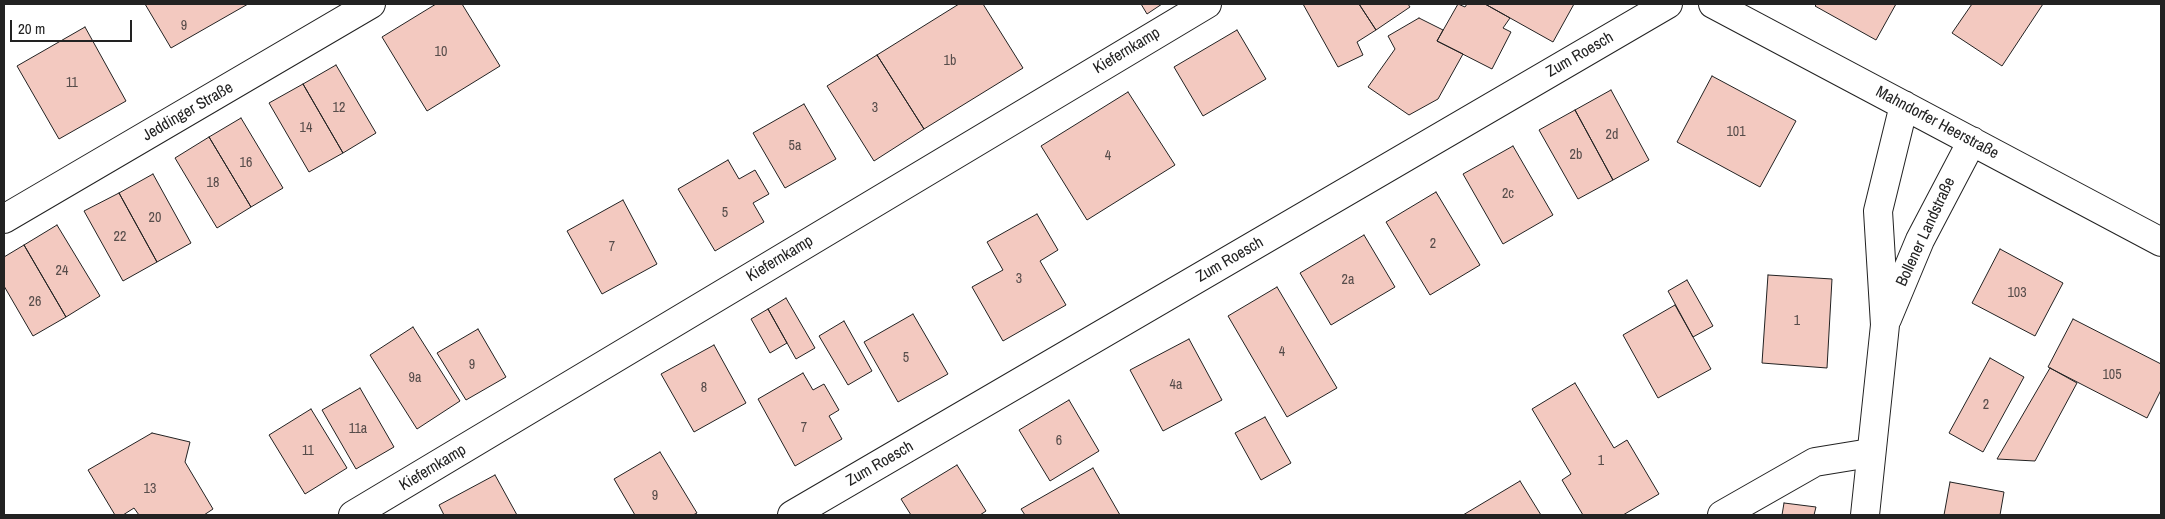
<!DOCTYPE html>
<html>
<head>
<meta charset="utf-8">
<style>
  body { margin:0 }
  #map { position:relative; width:2165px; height:519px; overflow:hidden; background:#fff; font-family:"Archivo Narrow",sans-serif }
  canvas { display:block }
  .frame { position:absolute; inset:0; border:5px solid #222; pointer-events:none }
  .scale { position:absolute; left:10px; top:20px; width:122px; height:22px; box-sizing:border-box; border:2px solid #222; border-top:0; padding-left:6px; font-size:15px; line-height:18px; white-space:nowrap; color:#222; -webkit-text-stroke:4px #fff; paint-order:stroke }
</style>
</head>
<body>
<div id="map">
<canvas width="2165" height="519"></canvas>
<div class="frame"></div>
<div class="scale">20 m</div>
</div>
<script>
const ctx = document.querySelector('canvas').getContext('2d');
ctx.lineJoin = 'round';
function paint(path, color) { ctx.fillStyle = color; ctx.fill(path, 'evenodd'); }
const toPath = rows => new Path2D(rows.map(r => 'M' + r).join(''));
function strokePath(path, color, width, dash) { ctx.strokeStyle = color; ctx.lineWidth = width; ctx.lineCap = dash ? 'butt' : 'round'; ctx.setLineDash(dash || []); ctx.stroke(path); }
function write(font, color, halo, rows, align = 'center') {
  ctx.font = font + ' "Archivo Narrow",sans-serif'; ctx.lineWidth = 4; ctx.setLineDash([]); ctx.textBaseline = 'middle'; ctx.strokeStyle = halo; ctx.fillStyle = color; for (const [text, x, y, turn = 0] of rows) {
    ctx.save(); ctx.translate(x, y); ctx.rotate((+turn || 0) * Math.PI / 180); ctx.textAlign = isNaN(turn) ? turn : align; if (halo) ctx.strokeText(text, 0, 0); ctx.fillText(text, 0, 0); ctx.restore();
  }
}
const building = toPath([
  [145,4,248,4,171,48,145,4],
  [436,4,462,4,500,66,427,111,382,37,436,4],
  [959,4,983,4,1023,68,924,129,877,55,959,4],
  [1141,4,1162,4,1147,14,1141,4],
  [1303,4,1359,4,1376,30,1357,42,1363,55,1338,67,1303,4],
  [1359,4,1408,4,1410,7,1376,30,1359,4],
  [1458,4,1465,7,1467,4,1485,4,1510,18,1503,28,1511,32,1492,69,1437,41,1458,4],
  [1485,4,1574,4,1553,42,1485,4],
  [1817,4,1896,4,1876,40,1815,6,1817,4],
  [1972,4,2043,4,2002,66,1952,33,1972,4],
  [1419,18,1443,30,1437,41,1463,54,1438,99,1409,115,1368,87,1395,49,1388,36,1419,18],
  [85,27,126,101,59,139,17,66,85,27],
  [1237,30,1266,79,1203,116,1174,67,1237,30],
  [877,55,924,129,874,161,827,86,877,55],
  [336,65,376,133,343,153,303,84,336,65],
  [1712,76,1796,121,1760,187,1677,142,1712,76],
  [303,84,343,153,309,172,269,103,303,84],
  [1611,90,1649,160,1613,180,1575,110,1611,90],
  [1128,92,1175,165,1087,220,1041,146,1128,92],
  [804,104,836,159,785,188,753,133,804,104],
  [1575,110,1613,180,1578,199,1539,130,1575,110],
  [241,118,283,188,251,207,209,137,241,118],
  [209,137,251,207,217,228,175,158,209,137],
  [1513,146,1553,215,1503,244,1463,174,1513,146],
  [728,160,739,179,755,170,769,194,753,203,764,222,715,251,678,189,728,160],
  [153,174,191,243,157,262,119,193,153,174],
  [1436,192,1480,265,1430,295,1386,222,1436,192],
  [119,193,157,262,123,281,84,211,119,193],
  [623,200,657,264,602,294,567,231,623,200],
  [1037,214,1058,250,1040,261,1066,305,1003,341,972,287,1003,270,987,242,1037,214],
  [57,225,100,296,66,317,24,245,57,225],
  [1364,235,1395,287,1331,325,1300,273,1364,235],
  [24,245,66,317,33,336,4,286,4,257,24,245],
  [2000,249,2063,283,2035,336,1972,303,2000,249],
  [1768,275,1832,279,1827,368,1762,363,1768,275],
  [1687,280,1713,326,1693,337,1668,291,1687,280],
  [1277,287,1337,388,1287,417,1228,316,1277,287],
  [786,298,815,348,796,359,768,309,786,298],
  [1675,305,1711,369,1658,398,1623,335,1675,305],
  [768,309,787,343,770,353,751,319,768,309],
  [913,314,948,374,898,402,864,342,913,314],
  [2073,319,2161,364,2161,390,2147,418,2048,367,2073,319],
  [844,321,872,371,848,385,819,336,844,321],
  [413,327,460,401,417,429,370,355,413,327],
  [478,329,506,377,466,400,437,353,478,329],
  [1189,339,1222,400,1163,431,1130,370,1189,339],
  [714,345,746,403,694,432,661,374,714,345],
  [1990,358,2024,377,1983,452,1949,433,1990,358],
  [2050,368,2077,383,2035,461,1997,459,2050,368],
  [803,373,813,390,824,384,839,410,829,416,842,439,795,466,758,399,803,373],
  [1575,383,1614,448,1627,440,1659,494,1623,515,1583,515,1562,480,1571,474,1532,409,1575,383],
  [360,388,394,447,356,469,322,410,360,388],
  [1069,400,1099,451,1050,481,1019,430,1069,400],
  [311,409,347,468,305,494,269,435,311,409],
  [1265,417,1291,463,1261,480,1235,433,1265,417],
  [152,433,190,442,185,462,213,509,204,515,139,515,134,508,123,515,115,515,88,470,152,433],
  [660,452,697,513,693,515,635,515,614,479,660,452],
  [957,465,986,511,980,515,911,515,901,499,957,465],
  [1093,468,1120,515,1025,515,1021,509,1093,468],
  [495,475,517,515,444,515,439,505,495,475],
  [1520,481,1541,515,1463,515,1520,481],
  [1950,482,2004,492,2000,515,1944,515,1950,482],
  [1784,503,1816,507,1814,515,1782,515,1784,503]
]);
paint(building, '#f3c9c0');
strokePath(building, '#222', 1);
const street = toPath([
  [4,219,371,4],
  [353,515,1207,4],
  [792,515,1668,4],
  [1722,515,1815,462,1870,453]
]);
const secondary = toPath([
  [1713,4,2161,242],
  [1887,319,1920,240,1972,141],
  [1865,515,1885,325,1878,211,1904,105]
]);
strokePath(street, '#222', 30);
strokePath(secondary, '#222', 30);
strokePath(street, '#fff', 28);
strokePath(secondary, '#fff', 28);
write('14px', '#564c4a', null, [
  ["9",184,26],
  ["10",441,52],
  ["1b",950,61],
  ["11",72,83],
  ["12",339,108],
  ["3",875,108],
  ["14",306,128],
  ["101",1736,132],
  ["2d",1612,135],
  ["5a",795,146],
  ["2b",1576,155],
  ["4",1108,156],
  ["16",246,163],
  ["18",213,183],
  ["2c",1508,194],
  ["5",725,213],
  ["20",155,218],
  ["22",120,237],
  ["2",1433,244],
  ["7",612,247],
  ["24",62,271],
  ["3",1019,279],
  ["2a",1348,280],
  ["103",2017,293],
  ["26",35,302],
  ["1",1797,321],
  ["4",1282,352],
  ["5",906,358],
  ["9",472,365],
  ["105",2112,375],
  ["9a",415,378],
  ["4a",1176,385],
  ["8",704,388],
  ["2",1986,405],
  ["7",804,428],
  ["11a",358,429],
  ["6",1059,441],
  ["11",308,451],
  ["1",1601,461],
  ["13",150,489],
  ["9",655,496]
]);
write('16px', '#222', '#fff', [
  ["Kiefernkamp",1127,51,-31],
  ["Zum Roesch",1580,55,-30],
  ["Jeddinger Straße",188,112,-30],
  ["Mahndorfer Heerstraße",1937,123,28],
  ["Bollener Landstraße",1926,232,-65],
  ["Kiefernkamp",780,259,-31],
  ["Zum Roesch",1230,260,-30],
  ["Zum Roesch",880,464,-30],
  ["Kiefernkamp",433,468,-31]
]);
</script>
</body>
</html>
